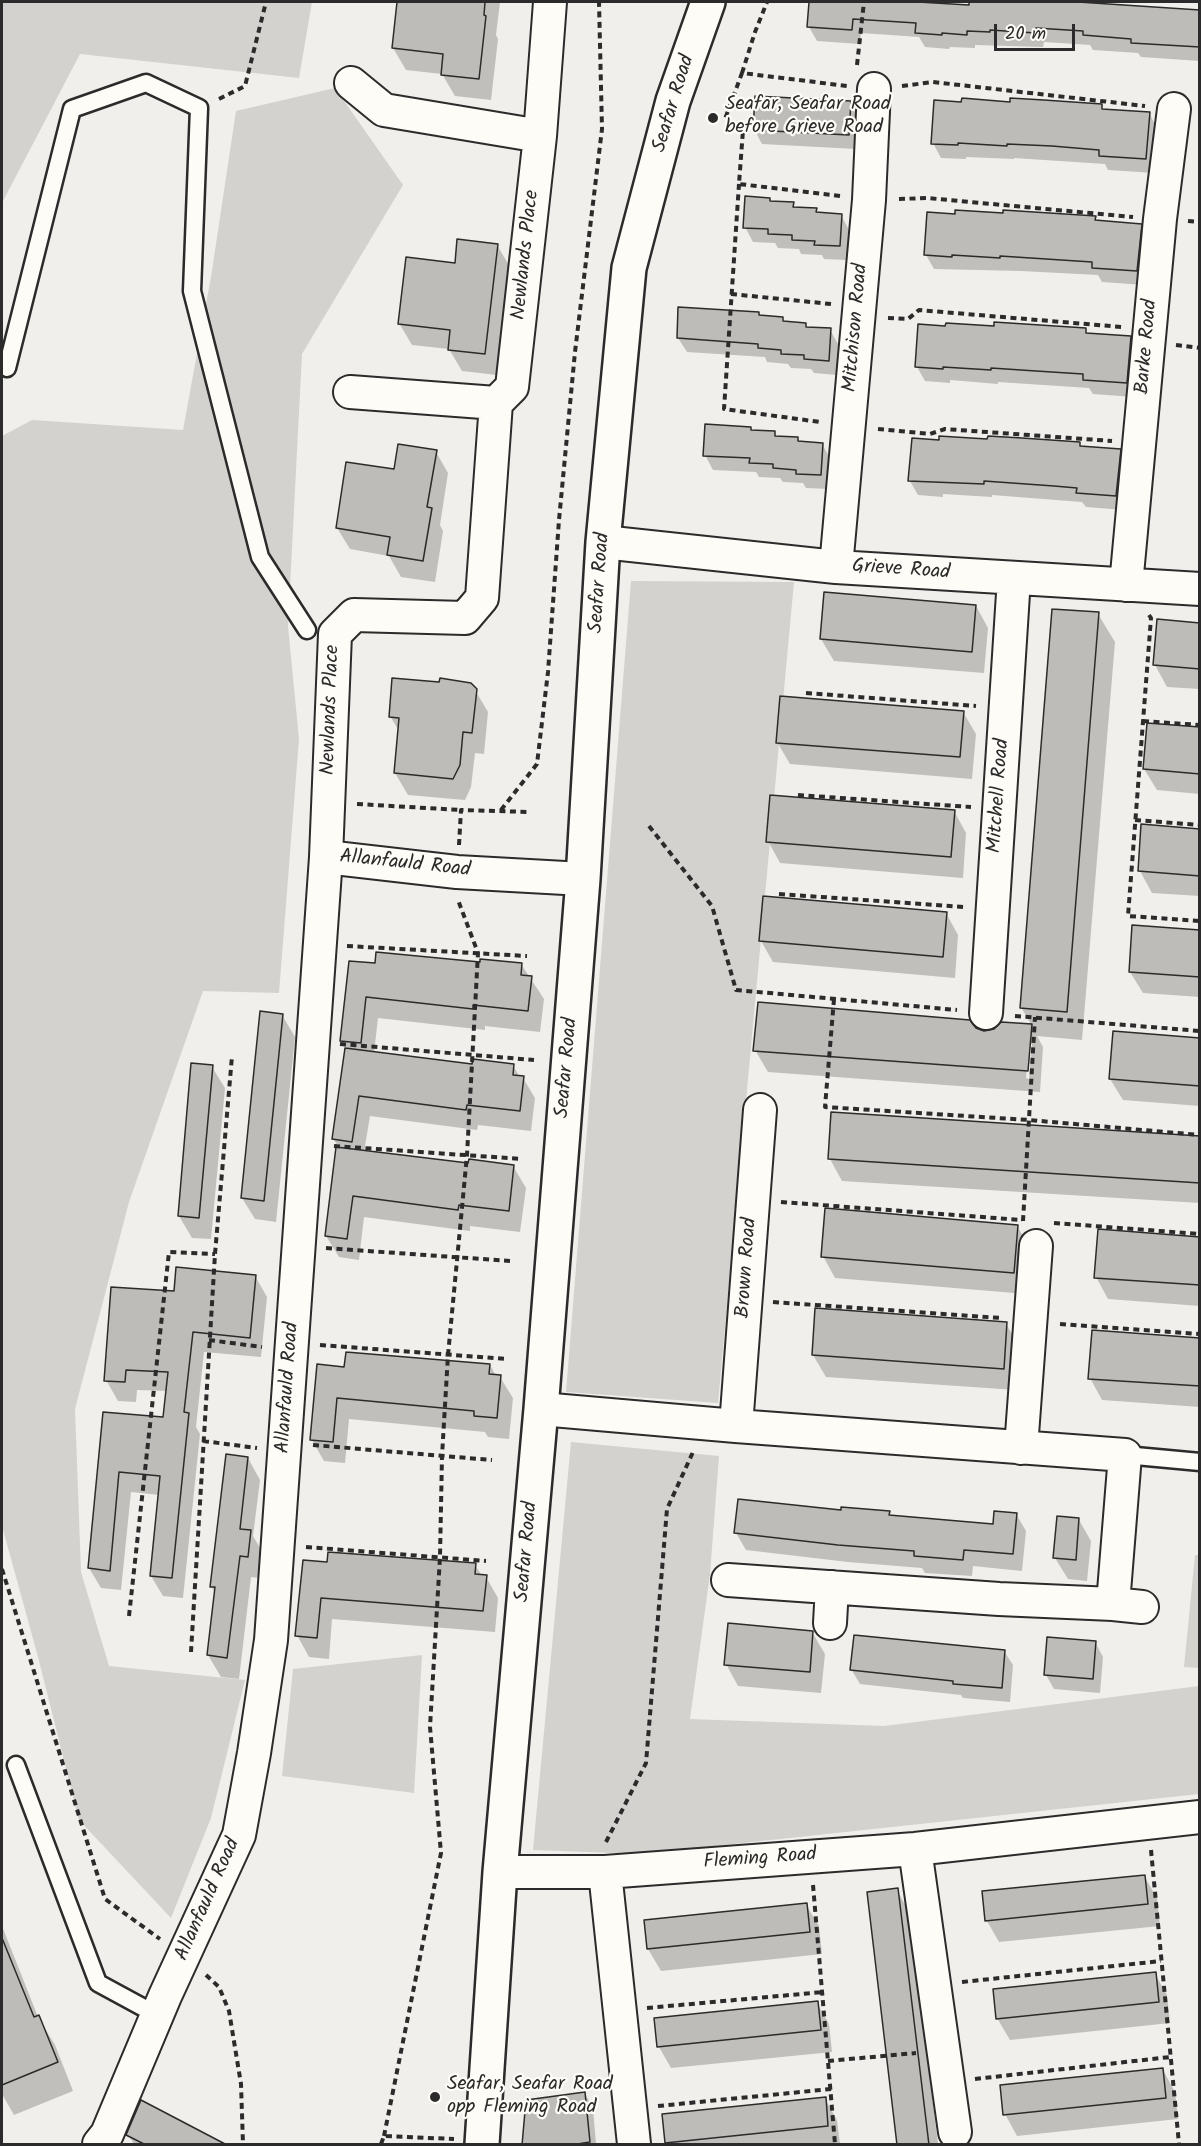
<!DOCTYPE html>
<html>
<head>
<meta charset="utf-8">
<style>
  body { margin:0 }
  #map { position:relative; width:1201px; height:2146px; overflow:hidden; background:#f0efeb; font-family:Kalam,sans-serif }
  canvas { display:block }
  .frame { position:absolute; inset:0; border:3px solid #2b2b2b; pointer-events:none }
  .scale { position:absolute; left:994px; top:24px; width:81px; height:27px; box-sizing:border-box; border:3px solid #2b2b2b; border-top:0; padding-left:8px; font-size:18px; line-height:21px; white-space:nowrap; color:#2b2b2b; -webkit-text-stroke:4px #fdfcf7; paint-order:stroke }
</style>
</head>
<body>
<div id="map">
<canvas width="1201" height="2146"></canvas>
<div class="frame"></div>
<div class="scale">20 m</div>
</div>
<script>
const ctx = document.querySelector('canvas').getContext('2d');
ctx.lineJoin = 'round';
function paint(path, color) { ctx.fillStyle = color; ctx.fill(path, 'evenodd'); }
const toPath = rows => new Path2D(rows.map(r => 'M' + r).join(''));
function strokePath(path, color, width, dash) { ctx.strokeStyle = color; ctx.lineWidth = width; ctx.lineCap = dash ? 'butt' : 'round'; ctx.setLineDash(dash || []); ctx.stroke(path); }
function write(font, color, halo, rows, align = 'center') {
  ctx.font = font + ' Kalam,sans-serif'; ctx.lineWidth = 4.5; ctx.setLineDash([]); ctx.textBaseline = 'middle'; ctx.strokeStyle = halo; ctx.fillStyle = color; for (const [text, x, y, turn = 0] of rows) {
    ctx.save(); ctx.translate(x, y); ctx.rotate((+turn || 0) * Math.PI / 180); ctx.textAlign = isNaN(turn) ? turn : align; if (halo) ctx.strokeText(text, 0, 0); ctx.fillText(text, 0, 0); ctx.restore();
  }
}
paint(toPath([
  [2,2,312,2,299,78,80,54,2,203],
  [335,88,403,185,302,354,288,626,299,739,279,993,203,991,129,1202,75,1409,81,1572,109,1666,245,1680,211,1818,171,1918,79,1820,38,1657,2,1526,2,436,32,420,183,430,211,277,236,111],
  [631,581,794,582,718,1403,566,1392],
  [571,1442,719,1456,710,1574,690,1719,884,1726,1199,1686,1199,1794,641,1854,533,1850],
  [1195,1555,1200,1555,1199,1668,1184,1667],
  [422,1655,414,1793,282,1776,293,1669]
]), '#d3d2cf');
paint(toPath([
  [398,2,500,2,496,35,498,39,491,100,455,96,442,74,406,70,393,48],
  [810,2,921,2,922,3,971,6,971,2,994,4,994,2,1086,2,1087,4,1200,11,1200,61,1141,57,1138,53,1093,50,1090,45,1044,42,1043,47,975,45,975,48,950,47,949,49,925,47,919,37,861,33,860,44,817,41,809,27],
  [850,103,858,117,856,149,762,144,754,129],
  [1011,103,1101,106,1104,110,1149,113,1157,128,1154,173,1108,170,1105,164,1014,158,1014,159,966,157,966,159,941,158,933,143],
  [769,199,771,203,793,204,795,208,816,210,818,214,841,215,849,230,847,260,824,259,822,255,801,254,799,249,778,248,775,243,753,242,745,227],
  [1095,218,1097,222,1141,225,1149,239,1145,285,1102,282,1098,275,1021,271,934,269,926,255],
  [497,245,510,267,497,375,462,371,449,349,412,345,399,323,456,264],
  [758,314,761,317,782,319,785,323,805,324,807,328,830,330,838,344,837,375,814,373,811,369,791,368,788,364,767,362,765,357,687,352,678,338],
  [995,327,1085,330,1088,334,1130,337,1138,351,1134,397,1093,394,1089,388,998,382,998,384,950,380,950,383,925,381,917,367],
  [750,428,752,432,774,433,777,437,797,438,800,443,822,444,830,458,829,489,806,488,803,483,783,482,780,478,759,477,756,472,713,470,705,455],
  [1079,444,1081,448,1120,451,1128,465,1124,510,1086,507,1082,502,992,495,992,497,943,494,943,497,918,495,910,481],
  [436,452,448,473,440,525,443,531,435,582,401,577,389,556,350,549,337,528,395,471],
  [976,606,988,628,984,673,834,661,821,639],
  [1098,614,1115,642,1082,1040,1037,1036,1043,1047,1040,1092,768,1072,755,1050,975,1029,984,1032,1032,1026,1021,1007],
  [1029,1044,1032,1044,1029,1079,1026,1078],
  [1200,624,1200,689,1167,687,1155,665],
  [475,690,488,712,484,754,475,753,471,787,465,800,408,795,395,773,399,731,390,716],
  [963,712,976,734,972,779,790,764,777,742],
  [1200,728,1200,794,1157,790,1144,769],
  [954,811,966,833,963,878,780,863,768,841],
  [1200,830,1200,896,1152,893,1140,871],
  [946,913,958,935,955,978,773,962,761,941],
  [1200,931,1200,997,1143,993,1130,972],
  [481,963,521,964,544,999,540,1032,485,1026,485,1030,378,1018,374,1053,473,1065,513,1066,520,1077,523,1078,535,1098,531,1131,478,1125,477,1130,370,1116,364,1152,470,1165,513,1166,526,1188,520,1232,470,1226,470,1231,364,1217,359,1260,339,1257,326,1236,339,1148,333,1138,346,1050,341,1041,376,965],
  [282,1015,295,1037,276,1222,255,1219,242,1198],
  [1200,1039,1200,1106,1123,1100,1110,1079],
  [212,1067,225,1088,211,1239,192,1238,179,1216],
  [1200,1137,1200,1203,842,1181,830,1159],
  [1017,1226,1030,1248,1026,1294,835,1278,823,1256],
  [1200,1238,1200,1306,1108,1299,1096,1277],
  [255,1276,267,1297,261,1357,204,1352,196,1427,200,1434,183,1598,163,1596,151,1576,160,1495,131,1492,121,1590,101,1588,89,1568,105,1413,164,1418,167,1391,137,1390,136,1402,118,1401,106,1380,175,1292],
  [816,1310,1006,1324,1019,1346,1016,1390,826,1377,813,1355],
  [1200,1340,1200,1407,1102,1400,1090,1378],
  [490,1365,496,1376,500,1377,513,1398,509,1439,488,1437,485,1432,349,1419,345,1463,324,1461,312,1440,346,1368],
  [248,1458,260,1480,253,1536,263,1553,260,1578,251,1577,239,1679,221,1677,208,1655,216,1594,211,1586],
  [842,1512,889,1512,892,1517,994,1525,1016,1514,1026,1531,1022,1571,973,1566,972,1576,925,1573,922,1568,848,1562,746,1550,736,1533],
  [1079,1520,1091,1541,1087,1581,1068,1579,1055,1558],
  [328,1563,475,1565,482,1576,486,1577,498,1598,495,1632,332,1619,329,1659,309,1657,297,1635],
  [812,1632,825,1654,821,1693,738,1686,726,1664],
  [1095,1642,1103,1657,1100,1693,1054,1689,1046,1675],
  [1004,1651,1013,1665,1010,1702,963,1698,961,1695,860,1684,851,1669],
  [1144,1876,1157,1898,1160,1926,999,1942,987,1921],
  [897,1890,909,1912,938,2144,899,2144],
  [806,1905,819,1926,822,1954,661,1971,648,1949,646,1921],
  [2,1926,38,2017,55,2045,73,2091,14,2115,2,2094],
  [1155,1974,1167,1995,1170,2023,1010,2040,997,2018],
  [817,2003,829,2024,832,2052,671,2068,659,2047,656,2019],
  [1163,2070,1175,2092,1178,2119,1017,2136,1005,2114],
  [585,2094,593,2108,596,2144,524,2144],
  [825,2099,837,2120,840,2144,668,2144,667,2143],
  [128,2134,214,2144,134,2144]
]), '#0003');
const building = toPath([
  [397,2,485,2,484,15,486,16,479,79,441,75,443,54,392,48,397,2],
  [809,2,918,2,969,5,969,2,1078,2,1200,10,1200,47,1131,43,1131,39,1083,35,1083,31,1036,28,1036,33,990,30,990,32,967,31,967,35,942,33,942,35,915,33,916,23,853,19,852,30,807,27,809,2],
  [755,96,851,101,849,135,753,130,755,96],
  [962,98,1010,102,1010,98,1044,100,1102,104,1102,109,1150,112,1146,159,1099,156,1099,150,1052,146,1007,144,1007,146,958,143,958,145,931,144,934,100,961,102,962,98],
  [745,196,770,198,770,201,794,202,793,207,817,208,816,212,842,214,840,246,814,245,815,241,792,240,792,235,768,234,768,229,743,228,745,196],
  [955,210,1003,213,1003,210,1096,216,1095,220,1142,224,1137,271,1092,268,1092,262,1000,256,1000,258,952,255,952,257,924,255,927,212,955,214,955,210],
  [457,239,498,244,485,354,448,350,450,330,398,324,406,257,455,263,457,239],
  [678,307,759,312,759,315,783,317,783,321,806,323,806,327,831,328,829,361,804,359,804,355,781,354,781,350,758,348,758,344,677,338,678,307],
  [994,322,1086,328,1086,333,1131,336,1127,383,1083,380,1083,374,1036,371,991,368,991,370,943,367,943,369,915,367,918,324,945,326,946,323,994,326,994,322],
  [705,424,751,427,751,430,775,431,775,436,798,437,798,441,823,443,821,475,796,474,796,470,773,468,773,464,749,463,750,458,703,456,705,424],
  [939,436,987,439,988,436,1022,438,1080,442,1080,446,1121,449,1116,496,1076,493,1077,488,1054,486,984,481,984,484,908,481,912,438,939,440,939,436],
  [398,444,437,450,427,507,432,508,423,561,387,555,390,537,336,528,346,462,394,469,398,444],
  [824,592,976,605,972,652,820,639,824,592],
  [1052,609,1099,612,1067,1012,1020,1008,1052,609],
  [1157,619,1200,623,1200,669,1153,665,1157,619],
  [392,678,439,682,440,678,471,683,477,689,472,733,463,732,460,765,453,779,394,773,399,718,389,717,392,678],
  [780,696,964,711,960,757,776,743,780,696],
  [1147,723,1200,727,1200,774,1143,769,1147,723],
  [770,795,955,810,951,857,766,842,770,795],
  [1141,824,1200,829,1200,876,1138,871,1141,824],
  [763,896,947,912,943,957,759,941,763,896],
  [1132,925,1200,930,1200,977,1129,972,1132,925],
  [376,952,480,962,480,959,522,963,521,975,532,976,528,1011,473,1005,473,1009,366,997,361,1043,340,1041,349,961,375,963,376,952],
  [758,1002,970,1020,976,1028,984,1031,994,1029,1001,1022,1032,1024,1028,1071,753,1051,758,1002],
  [260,1011,283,1014,264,1201,241,1198,260,1011],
  [1113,1031,1200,1038,1200,1086,1109,1079,1113,1031],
  [345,1048,472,1064,473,1059,514,1064,513,1075,524,1076,520,1111,467,1105,466,1110,359,1096,352,1142,332,1139,345,1048],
  [191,1063,213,1065,199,1218,178,1216,191,1063],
  [831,1112,1200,1136,1200,1183,828,1159,831,1112],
  [336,1147,468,1163,469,1159,514,1165,509,1211,459,1205,458,1210,353,1196,347,1239,325,1236,336,1147],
  [825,1208,1018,1225,1014,1273,821,1257,825,1208],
  [1098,1229,1200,1237,1200,1285,1094,1278,1098,1229],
  [176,1267,256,1275,250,1338,193,1332,184,1412,189,1413,172,1578,150,1576,160,1476,119,1472,110,1571,88,1568,103,1412,163,1417,168,1372,126,1370,125,1382,104,1381,111,1287,174,1291,176,1267],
  [815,1308,1007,1322,1004,1369,812,1355,815,1308],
  [1092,1330,1200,1338,1200,1386,1088,1379,1092,1330],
  [346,1352,490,1364,489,1374,501,1375,497,1418,474,1416,474,1411,337,1398,333,1442,310,1440,317,1364,344,1367,346,1352],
  [226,1454,248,1457,240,1529,251,1530,248,1557,240,1556,227,1658,207,1655,215,1587,210,1587,226,1454],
  [738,1499,841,1510,841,1507,890,1511,889,1515,993,1524,994,1511,1017,1513,1013,1554,964,1550,963,1560,914,1556,914,1551,838,1545,734,1533,738,1499],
  [1057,1516,1079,1518,1076,1560,1053,1558,1057,1516],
  [328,1552,476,1563,475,1574,487,1575,483,1611,321,1598,317,1638,295,1636,303,1560,327,1562,328,1552],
  [728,1623,813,1631,810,1672,724,1665,728,1623],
  [854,1635,1005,1650,1002,1688,953,1684,953,1681,850,1670,854,1635],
  [1047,1637,1096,1641,1093,1679,1044,1675,1047,1637],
  [1145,1875,1148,1904,985,1921,982,1891,1145,1875],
  [898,1888,929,2145,897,2145,867,1892,898,1888],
  [807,1903,810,1932,647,1949,644,1920,807,1903],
  [2,1938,34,2017,39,2015,58,2062,2,2085,2,1938],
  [1156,1972,1159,2002,996,2019,993,1989,1156,1972],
  [818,2001,821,2030,657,2047,654,2018,818,2001],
  [1163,2068,1166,2098,1003,2115,1000,2085,1163,2068],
  [585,2092,590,2142,571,2145,522,2145,526,2100,585,2092],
  [826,2097,828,2126,665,2143,662,2114,826,2097],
  [141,2100,227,2145,146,2145,126,2135,141,2100]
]);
paint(building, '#bdbcb8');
strokePath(building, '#2b2b2b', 1.5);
const lane = toPath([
  [7,368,72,109,146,83,199,108,192,291,260,557,307,630],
  [1125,1455,1200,1462],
  [16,1765,98,1983,157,2015]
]);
const street = toPath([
  [351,83,384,110,540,136],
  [350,392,496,403],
  [603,542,836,567,1200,589],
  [836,567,869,200,874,89],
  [1126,585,1160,219,1174,109],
  [326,857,335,634,354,615,465,618,482,598,496,403,512,387,540,136,550,2],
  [986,1013,1014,578],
  [541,1409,736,1426,1125,1455,1113,1604,999,1599,728,1580],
  [736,1426,760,1110],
  [1021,1448,1036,1246],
  [1113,1604,1142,1607],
  [830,1623,832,1587],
  [915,1849,955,2132],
  [500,1872,605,1872,915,1849,1200,1817],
  [605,1872,634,2144],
  [99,2144,107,2134,165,1996,239,1835,254,1753,271,1640,326,857,457,872,583,879]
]);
const secondary = toPath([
  [482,2144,500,1872,541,1409,583,879,603,542,629,268,673,101,708,2]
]);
strokePath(lane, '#2b2b2b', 21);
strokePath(street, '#2b2b2b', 36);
strokePath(secondary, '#2b2b2b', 38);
strokePath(toPath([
  [857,65,864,2],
  [742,73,755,32,767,2],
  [902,86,933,82,1145,106],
  [219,99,245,86,266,2],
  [739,184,724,409,820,422],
  [840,196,739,184,743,130,725,119,742,73,847,86],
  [899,199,927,198,1133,217],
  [1188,221,1200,222],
  [731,294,831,304],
  [888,318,908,319,919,310,1122,327],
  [1176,345,1200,348],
  [878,429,930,434,945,429,1112,441],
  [1149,615,1151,618,1128,916,1200,921],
  [806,693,976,706],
  [1143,721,1200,725],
  [798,795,971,807],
  [357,804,461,810],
  [501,810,537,764,548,672,559,520,575,352,602,129,599,2],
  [1135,820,1200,825],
  [649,826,712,906,736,990,957,1010],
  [459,845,461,810,530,812],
  [779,894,964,907],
  [347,946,527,956],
  [834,999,825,1107,1029,1120,1200,1135],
  [1015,1016,1200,1031],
  [340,1044,534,1060],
  [334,1146,522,1159],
  [781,1202,1022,1220],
  [1023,1221,1035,1017],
  [1054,1223,1200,1234],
  [326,1248,510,1261],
  [773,1302,1001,1318],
  [1060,1324,1200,1334],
  [209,1340,262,1347],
  [320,1345,507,1359],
  [203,1441,257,1448],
  [313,1445,492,1460],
  [306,1547,486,1561],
  [2,1569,105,1899,160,1939],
  [129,1616,169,1252,215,1254],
  [191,1652,215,1254,232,1056],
  [606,1842,646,1763,667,1509,693,1452],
  [1151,1850,1179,2144],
  [813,1885,835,2144],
  [206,1975,219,1987,229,2011,241,2084,243,2144],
  [962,1982,1161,1961],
  [647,2008,823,1992],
  [828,2061,916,2053],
  [975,2079,1170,2057],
  [658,2106,831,2089],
  [384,2136,441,1853,430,1727,440,1557,442,1456,448,1355,467,1155,478,953,458,900],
  [381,2144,384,2136,454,2139]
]), '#2b2b2b', 4, [6, 4.5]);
strokePath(lane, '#fdfcf7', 16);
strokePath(street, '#fdfcf7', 32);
strokePath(secondary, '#fdfcf7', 33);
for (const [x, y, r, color] of [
  [713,118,6,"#2b2b2b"],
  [435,2097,6,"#2b2b2b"]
]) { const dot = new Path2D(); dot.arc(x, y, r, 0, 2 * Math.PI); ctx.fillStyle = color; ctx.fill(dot); strokePath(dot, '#fdfcf7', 2); }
write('20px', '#2b2b2b', '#fdfcf7', [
  ["Seafar Road",675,104,-73],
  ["Newlands Place",527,255,-84],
  ["Mitchison Road",857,328,-85],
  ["Barke Road",1148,347,-85],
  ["Grieve Road",901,571,4],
  ["Seafar Road",601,583,-86],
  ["Newlands Place",332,710,-88],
  ["Mitchell Road",1000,796,-86],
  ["Allanfauld Road",405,865,6],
  ["Seafar Road",568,1068,-85],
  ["Brown Road",748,1268,-86],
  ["Allanfauld Road",289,1388,-86],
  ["Seafar Road",528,1552,-85],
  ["Fleming Road",760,1860,-4],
  ["Allanfauld Road",209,1900,-66]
]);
write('20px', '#2b2b2b', '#fdfcf7', [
  ["Seafar, Seafar Road",725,106],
  ["before Grieve Road",725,129],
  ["Seafar, Seafar Road",447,2086],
  ["opp Fleming Road",447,2109]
], 'left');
</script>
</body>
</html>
